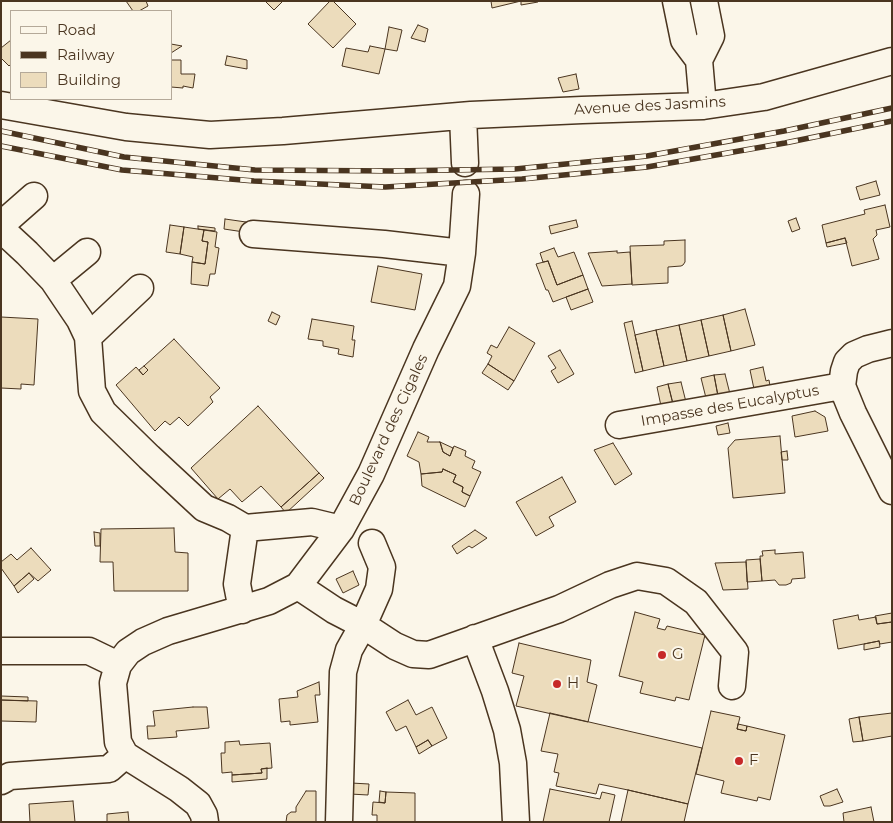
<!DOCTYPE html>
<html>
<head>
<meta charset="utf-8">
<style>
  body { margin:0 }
  #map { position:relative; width:893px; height:823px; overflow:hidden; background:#fbf6e9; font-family:Montserrat,sans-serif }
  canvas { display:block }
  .frame { position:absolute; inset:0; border:2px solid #4a3520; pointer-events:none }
  .legend { position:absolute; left:10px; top:10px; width:162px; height:90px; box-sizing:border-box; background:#fbf6e9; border:1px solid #b4a999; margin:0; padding:6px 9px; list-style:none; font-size:15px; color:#4a3520 }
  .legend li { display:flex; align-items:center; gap:10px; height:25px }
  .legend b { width:25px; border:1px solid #b4a999 }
</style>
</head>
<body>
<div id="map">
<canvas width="893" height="823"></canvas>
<div class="frame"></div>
<ul class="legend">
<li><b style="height:6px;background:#fbf6e9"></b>Road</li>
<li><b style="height:6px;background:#4a3520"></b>Railway</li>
<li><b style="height:14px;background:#ecdcbc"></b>Building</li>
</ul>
</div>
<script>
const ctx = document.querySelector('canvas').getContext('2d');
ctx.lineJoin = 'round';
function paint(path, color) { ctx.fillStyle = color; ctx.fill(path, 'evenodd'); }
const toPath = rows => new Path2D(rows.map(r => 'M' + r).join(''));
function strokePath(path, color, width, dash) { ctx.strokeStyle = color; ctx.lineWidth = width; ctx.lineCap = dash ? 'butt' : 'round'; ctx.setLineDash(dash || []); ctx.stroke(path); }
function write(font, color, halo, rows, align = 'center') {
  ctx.font = font + ' Montserrat,sans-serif'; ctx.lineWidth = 4; ctx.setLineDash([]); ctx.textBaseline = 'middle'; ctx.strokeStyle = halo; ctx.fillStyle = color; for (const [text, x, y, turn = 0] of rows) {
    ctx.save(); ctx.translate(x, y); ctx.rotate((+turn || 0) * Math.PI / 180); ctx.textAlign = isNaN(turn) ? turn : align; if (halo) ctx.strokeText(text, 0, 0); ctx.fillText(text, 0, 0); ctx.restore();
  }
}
const building = toPath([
  [126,1,146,1,148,6,139,11,133,11,126,1],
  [265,1,283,1,274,10,265,1],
  [330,1,333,1,356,24,333,48,308,24,330,1],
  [491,1,538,1,538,2,521,5,521,1,492,8,491,1],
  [418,25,428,29,425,42,411,38,418,25],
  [389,27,402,30,397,51,385,49,389,27],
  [11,40,11,64,9,66,1,58,1,48,11,40],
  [171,44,182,46,171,53,171,44],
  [370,46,385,49,379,74,342,66,346,48,368,52,370,46],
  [227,56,247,60,247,69,225,65,227,56],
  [171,60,181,60,181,74,195,74,193,88,183,86,183,88,171,87,171,60],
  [576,74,579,89,563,92,558,78,576,74],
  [876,181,880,195,860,200,856,187,876,181],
  [885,205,890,227,876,230,877,235,873,239,879,259,852,266,845,238,826,243,822,225,865,214,864,210,885,205],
  [796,218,800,229,792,232,788,221,796,218],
  [225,219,246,222,244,232,224,229,225,219],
  [576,220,578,227,551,234,549,226,576,220],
  [170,225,184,227,180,254,166,252,170,225],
  [198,226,215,228,215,231,198,229,198,226],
  [184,227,204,230,202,241,208,242,205,264,192,262,193,257,180,254,184,227],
  [204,230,217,232,215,247,219,248,215,274,210,274,208,286,191,284,192,262,205,264,208,242,202,241,204,230],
  [845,238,847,243,827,247,826,243,845,238],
  [685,240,685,262,683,265,681,266,668,267,668,283,632,285,630,246,664,245,664,241,685,240],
  [554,248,558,257,574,252,583,275,557,285,548,261,543,262,540,253,554,248],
  [617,251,617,253,630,252,632,284,602,286,588,253,617,251],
  [548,261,557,285,583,275,588,289,553,302,548,290,546,290,536,264,548,261],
  [378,266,422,274,415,310,371,302,378,266],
  [588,289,593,302,571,310,566,297,588,289],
  [745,309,755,345,731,351,723,315,745,309],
  [272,312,280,316,276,325,268,321,272,312],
  [723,315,731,351,709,356,701,320,723,315],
  [1,317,38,319,34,385,21,384,21,389,1,388,1,317],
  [312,319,354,326,352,340,355,340,353,357,338,354,339,349,323,346,323,341,308,339,312,319],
  [701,320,709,356,687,361,679,325,701,320],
  [632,321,643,371,635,373,624,323,632,321],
  [679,325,687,361,664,366,656,330,679,325],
  [509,327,535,343,514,381,488,364,492,356,487,353,491,345,497,348,509,327],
  [656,330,664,366,643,371,635,335,656,330],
  [174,339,220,388,210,397,213,402,188,426,179,417,170,425,165,421,155,431,116,385,136,367,143,375,148,370,144,366,174,339],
  [560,350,574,374,558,383,551,371,556,368,548,356,560,350],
  [488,364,514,381,508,390,482,373,488,364],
  [144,366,148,370,143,375,139,370,144,366],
  [763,367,766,381,769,380,770,386,754,389,750,370,763,367],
  [725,374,730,394,718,396,714,375,725,374],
  [714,375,718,396,706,398,701,378,714,375],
  [681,382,686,402,673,404,668,384,681,382],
  [668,384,673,404,661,406,657,387,668,384],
  [258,406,319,473,281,507,261,486,242,502,230,489,218,499,191,468,258,406],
  [815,411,825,417,828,431,795,437,792,416,815,411],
  [728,423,730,433,718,435,716,426,728,423],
  [418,432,429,437,427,442,440,442,443,452,450,456,454,446,466,451,465,456,475,461,472,468,481,472,470,496,462,492,463,487,453,482,456,475,443,469,442,472,421,474,419,462,407,456,418,432],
  [780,436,785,493,733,498,728,448,735,440,780,436],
  [440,442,453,448,450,456,443,452,440,442],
  [613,443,632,474,615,485,594,450,613,443],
  [787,451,788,460,782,460,781,452,787,451],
  [443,469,456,475,453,482,463,487,462,492,470,496,465,507,422,486,421,474,442,472,443,469],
  [319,473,324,478,286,513,281,507,319,473],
  [562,477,576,502,549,517,554,526,536,536,516,502,562,477],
  [174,528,175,552,188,553,188,591,114,591,113,562,100,562,101,529,174,528],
  [475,530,487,538,472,548,469,546,457,554,452,546,475,530],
  [94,532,100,533,100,546,95,546,94,532],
  [31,548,51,570,38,581,29,573,14,586,1,568,1,562,11,554,17,560,31,548],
  [775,550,775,554,803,552,805,578,792,579,791,583,786,585,779,585,775,580,762,581,760,556,763,556,762,551,775,550],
  [760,559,762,581,747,582,746,560,760,559],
  [746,562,748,589,723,590,715,563,746,562],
  [353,571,359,585,343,593,336,579,353,571],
  [29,573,34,579,18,593,14,586,29,573],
  [635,612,660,619,657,628,665,630,667,626,705,635,689,700,676,697,675,701,640,693,643,682,619,676,635,612],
  [892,613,892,622,877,624,875,616,892,613],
  [858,615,859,620,876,617,877,624,892,622,892,642,880,644,879,641,838,649,833,620,858,615],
  [879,641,880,647,864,650,864,644,879,641],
  [519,643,591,660,587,682,597,685,588,722,516,706,524,676,512,673,519,643],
  [319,682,320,695,315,695,318,722,290,725,290,721,281,722,279,699,298,697,297,691,319,682],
  [1,696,28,697,28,701,1,700,1,696],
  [1,700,37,701,36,722,1,721,1,700],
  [408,700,416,715,432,707,447,738,432,746,428,740,416,747,406,726,396,731,386,712,408,700],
  [193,707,207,707,209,728,176,731,177,737,148,739,147,726,155,726,153,711,193,707],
  [711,711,740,717,737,729,746,731,747,726,785,735,770,800,758,797,757,801,721,793,724,781,696,774,711,711],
  [550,713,702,748,688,804,628,790,599,784,596,794,556,786,559,773,554,772,558,754,541,751,550,713],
  [892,713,892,736,863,741,859,717,892,713],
  [859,717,863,741,853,742,849,719,859,717],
  [738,724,747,726,746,731,737,729,738,724],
  [428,740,432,746,419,754,416,747,428,740],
  [239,741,240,745,270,743,272,768,261,769,262,773,232,775,232,772,222,773,221,753,225,753,225,742,239,741],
  [267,768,267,779,232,782,232,775,262,773,261,769,267,768],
  [351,783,369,784,368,795,350,794,351,783],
  [550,789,600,799,602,792,615,795,609,822,543,822,550,789],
  [837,789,843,802,830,806,824,806,820,796,837,789],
  [628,790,688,804,684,822,621,822,628,790],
  [306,791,316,791,316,822,286,822,287,815,291,812,296,812,296,807,306,791],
  [380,791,386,792,385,803,379,802,380,791],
  [386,792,415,793,415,822,377,822,377,815,372,815,373,802,385,803,386,792],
  [73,801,75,822,30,822,29,804,73,801],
  [871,807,874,822,844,822,843,813,871,807],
  [128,812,129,822,107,822,107,814,128,812]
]);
paint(building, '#ecdcbc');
strokePath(building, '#4a3520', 1);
const minor = toPath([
  [676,1,684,40,699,60,703,106],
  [699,60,711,36,704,1],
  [1,105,126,127,210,135,283,131,471,115,582,110,703,106,764,97,892,61],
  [463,116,465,163],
  [1,225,34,196],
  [1,229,27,253,53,280,80,320,88,337,92,391,103,412,149,457,204,508,228,518,245,528,312,522,341,529],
  [253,234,384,244,462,253],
  [53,280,87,252],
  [88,337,140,288],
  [892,343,868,349,854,355,847,362,844,371,842,386,853,413,892,491],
  [619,425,842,386],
  [298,586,334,610,363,625,395,646,413,654,429,655,559,609,610,585,637,576,666,581,696,602,735,652,732,686],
  [242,610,237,584,245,528],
  [475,638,495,691,507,730,513,763,516,822],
  [1,651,89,651,118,665],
  [1,781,10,776,109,769,125,755],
  [205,822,204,815,198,804,179,789,125,755,118,742,113,683,118,665,128,652,143,642,168,631,269,601,298,586,341,529,371,474,426,349,457,286,462,253,466,194],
  [339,822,343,672,349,650,363,625,379,589,382,567,372,543]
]);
strokePath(minor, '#4a3520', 29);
strokePath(minor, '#fbf6e9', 26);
const rail = toPath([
  [1,131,124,157,255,170,393,171,515,169,647,156,784,131,892,108],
  [1,146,122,170,254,181,385,187,522,179,647,167,785,143,892,121]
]);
strokePath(rail, '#4a3520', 5.5);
strokePath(rail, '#fbf6e9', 4, [11]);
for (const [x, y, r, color] of [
  [662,655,5,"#c62828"],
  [557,684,5,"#c62828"],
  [739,761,5,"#c62828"]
]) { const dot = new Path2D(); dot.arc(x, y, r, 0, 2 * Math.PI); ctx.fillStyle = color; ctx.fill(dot); strokePath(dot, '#fbf6e9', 2); }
write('15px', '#4a3520', '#fbf6e9', [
  ["Avenue des Jasmins",650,106,-3],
  ["Impasse des Eucalyptus",730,406,-10],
  ["Boulevard des Cigales",389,430,-65]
]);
write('15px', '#4a3520', '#fbf6e9', [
  ["G",672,655],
  ["H",567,684],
  ["F",749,761]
], 'left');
</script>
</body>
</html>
